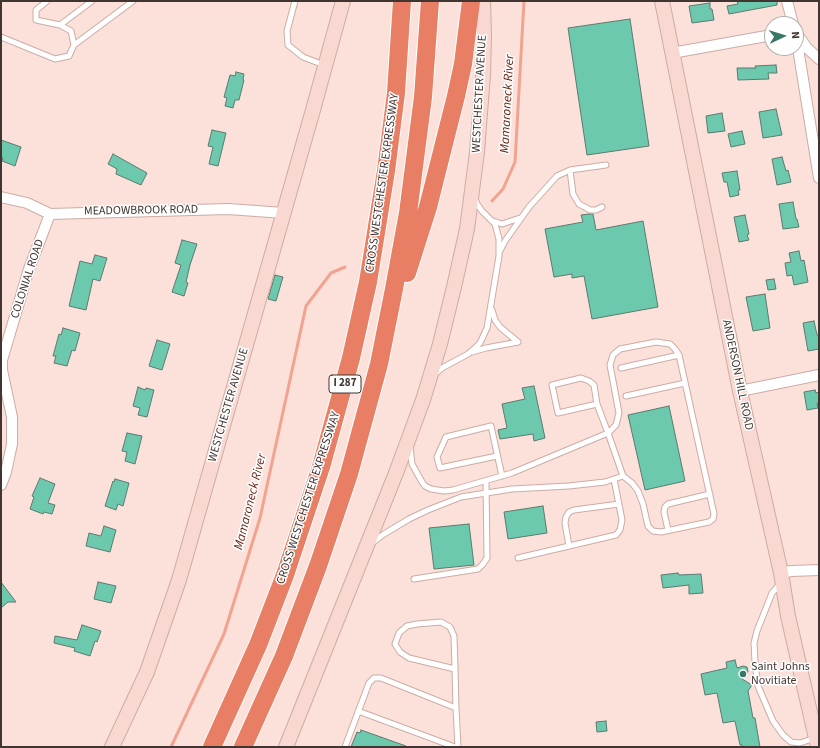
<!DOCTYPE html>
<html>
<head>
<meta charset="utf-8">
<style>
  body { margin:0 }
  #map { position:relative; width:820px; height:748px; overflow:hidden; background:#fce1da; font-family:"Source Sans 3",sans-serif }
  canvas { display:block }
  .frame { position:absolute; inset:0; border:2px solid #413531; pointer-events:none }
  .north { position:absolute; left:764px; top:16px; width:40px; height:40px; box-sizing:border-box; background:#fff; border:1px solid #b3aead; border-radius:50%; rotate:86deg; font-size:11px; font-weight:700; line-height:16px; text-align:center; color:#413531 }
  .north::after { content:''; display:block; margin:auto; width:14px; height:18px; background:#387765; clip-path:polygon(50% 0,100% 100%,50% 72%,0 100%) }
</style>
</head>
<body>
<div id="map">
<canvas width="820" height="748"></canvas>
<div class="frame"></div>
<div class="north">N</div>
</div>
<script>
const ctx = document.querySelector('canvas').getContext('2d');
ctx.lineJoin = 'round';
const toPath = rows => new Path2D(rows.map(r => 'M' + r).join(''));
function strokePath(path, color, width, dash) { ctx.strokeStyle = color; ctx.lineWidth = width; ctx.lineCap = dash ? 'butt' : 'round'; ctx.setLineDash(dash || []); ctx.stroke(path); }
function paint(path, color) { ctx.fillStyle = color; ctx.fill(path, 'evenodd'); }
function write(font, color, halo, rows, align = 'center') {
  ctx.font = font + ' "Source Sans 3",sans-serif'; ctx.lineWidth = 3; ctx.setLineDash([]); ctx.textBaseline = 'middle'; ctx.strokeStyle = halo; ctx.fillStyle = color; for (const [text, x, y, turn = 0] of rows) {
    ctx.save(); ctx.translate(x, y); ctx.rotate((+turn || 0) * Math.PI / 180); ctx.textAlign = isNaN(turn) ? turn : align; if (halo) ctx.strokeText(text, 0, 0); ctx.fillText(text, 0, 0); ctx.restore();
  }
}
strokePath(toPath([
  [492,201,503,189,515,162,524,1],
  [171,747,224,634,260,518,306,306,331,273,345,267]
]), '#f2a38f', 3);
const building = toPath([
  [737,1,777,1,777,5,729,14,727,6,738,4,737,1],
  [710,3,710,9,712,9,714,20,692,23,689,6,710,3],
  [630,19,649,146,587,155,568,28,630,19],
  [776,65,777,73,768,73,769,79,738,80,737,68,756,68,755,66,776,65],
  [236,72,244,74,243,79,244,80,239,100,235,100,233,108,225,106,227,98,224,97,230,75,235,76,236,72],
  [776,109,782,135,763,138,759,112,776,109],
  [722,113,725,131,708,133,706,116,722,113],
  [212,130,226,133,218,166,209,164,213,147,208,146,212,130],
  [742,131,745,144,731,147,728,134,742,131],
  [1,140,21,147,15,166,2,161,3,158,1,157,1,140],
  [113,154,147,173,141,185,116,174,117,169,108,164,113,154],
  [782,157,786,171,788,170,791,182,777,185,772,159,782,157],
  [737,171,740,190,738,190,739,195,730,197,727,182,724,182,722,173,737,171],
  [793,202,796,219,797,219,799,227,783,229,779,204,793,202],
  [589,214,593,214,596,230,643,221,658,307,592,319,584,276,572,278,572,274,554,277,545,229,583,222,581,215,589,214],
  [745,215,749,234,747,235,749,240,739,242,734,217,745,215],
  [182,240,197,244,190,265,186,282,188,283,184,296,172,292,181,265,175,263,182,240],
  [799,251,801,261,804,260,808,282,794,285,792,275,787,276,785,263,791,262,789,253,799,251],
  [95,255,107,258,100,281,93,279,86,310,69,306,80,261,92,264,95,255],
  [275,275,283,277,276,301,268,299,275,275],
  [774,279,776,289,768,290,766,280,774,279],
  [765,294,770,328,753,331,746,297,765,294],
  [814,321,817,335,819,335,819,349,808,351,803,323,814,321],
  [63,328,80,333,75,351,72,350,67,366,54,363,56,356,53,356,59,334,61,335,63,328],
  [157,340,170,344,162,370,149,366,157,340],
  [534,386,545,438,534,441,533,434,500,439,498,430,507,428,502,404,525,399,522,388,534,386],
  [138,387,145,390,146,388,154,390,147,417,138,415,140,408,133,406,138,387],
  [815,390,816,393,819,392,819,403,817,403,818,408,807,410,804,392,815,390],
  [669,406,685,481,645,490,628,415,669,406],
  [127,433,142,436,135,464,125,461,127,452,122,451,127,433],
  [40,478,55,484,48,503,55,505,52,514,44,512,43,514,30,509,34,497,32,496,40,478],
  [115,479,129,483,123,506,118,504,116,510,105,506,113,481,114,482,115,479],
  [543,506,547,533,508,539,504,512,543,506],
  [469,524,474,565,434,569,429,528,469,524],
  [104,526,116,530,110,552,86,546,89,533,101,536,104,526],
  [678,573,679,575,701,574,703,593,689,594,689,585,663,588,661,575,678,573],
  [1,582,16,602,8,602,1,608,1,582],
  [98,582,116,586,111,603,94,599,98,582],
  [82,625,101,631,97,642,95,641,90,656,74,651,75,648,54,643,55,636,77,640,82,625],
  [735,660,737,668,743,666,747,667,748,672,742,679,752,685,748,691,753,718,755,718,760,747,742,747,742,745,740,745,735,721,723,723,717,693,705,695,701,674,727,668,726,662,735,660],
  [606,721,607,731,597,732,596,722,606,721],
  [361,730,406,746,405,747,351,747,357,732,360,733,361,730]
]);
paint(building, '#6cc9ad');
strokePath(building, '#5b7a70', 1);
const service = toPath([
  [295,1,287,31,288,45,303,57,324,65],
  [60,25,92,1],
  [1,37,55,59,69,56,74,45,71,31,60,25,36,20,36,10,47,1],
  [74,45,133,1],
  [570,170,573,194,579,204,590,210,596,210,602,207],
  [493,221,502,224,520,218],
  [500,251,505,241,529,207,557,176,570,170,606,165],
  [492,310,495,320,500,327,518,342],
  [472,352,486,348,518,342],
  [621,368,679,355],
  [435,374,442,368,468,354,474,349,480,343,487,328,499,256,499,239,495,224,482,211,477,204,475,198],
  [626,396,685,383],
  [597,404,558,413,552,385,581,378,589,381,594,385,597,404,608,433,616,425,619,413,610,365,613,355,620,349,656,342,670,344,675,349,679,355,714,514,713,519,709,522,661,532,653,531,648,526,643,504,638,491,632,483,623,476],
  [497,456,440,468,437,457,446,437,491,426,502,476],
  [668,530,664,512,665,507,668,504,710,494],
  [372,543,384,534,409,519,428,510,461,497,512,489,569,486,605,482,623,476,608,433,512,473,453,490,444,491,431,489,425,486,422,482,412,464,410,447],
  [569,546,565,523,566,517,569,512,574,510,619,504],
  [518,558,616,535,620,530,622,520,614,479],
  [414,579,478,569,483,564,487,558,486,481],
  [780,584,772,593,757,631,754,643,755,662,758,686,773,721,783,735,791,742,800,743,815,738],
  [455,669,409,658,400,652,395,644,399,633,407,626,417,624,441,622,450,627,454,636,455,669,456,708],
  [358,711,455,747],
  [345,747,369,683,374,678,381,678,456,708,458,747]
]);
const minor = toPath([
  [787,1,793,24],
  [797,34,807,48,819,59],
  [796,36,819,178],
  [672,53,772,35],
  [1,197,27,203,50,214,228,209,284,213],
  [740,391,819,375],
  [1,485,6,472,12,444,12,417,2,370,2,360,29,269,50,214],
  [781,573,791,571,819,570]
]);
const secondary = toPath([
  [662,1,740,391,781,573,788,616,818,747],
  [112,747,147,672,179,580,313,110,343,1],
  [286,747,396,473,423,400,440,344,454,287,467,229,477,152,483,75,484,35,483,1]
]);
const motorway = toPath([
  [407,273,428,207,456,96,463,64,471,1],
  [212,747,258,645,285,575,321,467,351,358,368,282,386,171,396,93,402,1],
  [243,747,284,656,318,566,349,474,379,364,394,289,408,213,423,97,430,1]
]);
strokePath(service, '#ccaca4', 7);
strokePath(minor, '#ccaca4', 12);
strokePath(secondary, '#ccaca4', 16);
strokePath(motorway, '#fff', 20);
strokePath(service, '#fff', 5);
strokePath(minor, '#fff', 10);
strokePath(secondary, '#f8d8d0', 14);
strokePath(motorway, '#e87e63', 18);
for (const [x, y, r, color] of [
  [743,674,4,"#387765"]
]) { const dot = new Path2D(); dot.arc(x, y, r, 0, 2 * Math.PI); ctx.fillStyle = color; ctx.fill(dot); strokePath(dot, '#fff', 1.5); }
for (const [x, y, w] of [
  [345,384,32]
]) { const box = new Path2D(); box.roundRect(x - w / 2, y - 9, w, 18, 3); ctx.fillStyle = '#fff'; ctx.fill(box); strokePath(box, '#413531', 1); }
write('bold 11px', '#413531', null, [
  ["I 287",345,384]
]);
write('12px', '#413531', '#fff', [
  ["WESTCHESTER AVENUE",480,94,-87],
  ["CROSS WESTCHESTER EXPRESSWAY",383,183,-82],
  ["MEADOWBROOK ROAD",141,211,-1],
  ["COLONIAL ROAD",28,279,-72],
  ["ANDERSON HILL ROAD",737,375,78],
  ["WESTCHESTER AVENUE",229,405,-74],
  ["CROSS WESTCHESTER EXPRESSWAY",309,498,-72]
]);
write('12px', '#413531', '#fff', [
  ["Saint Johns",751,667],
  ["Novitiate",751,681]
], 'left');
write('italic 13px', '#672210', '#fff', [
  ["Mamaroneck River",508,104,-87],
  ["Mamaroneck River",251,502,-76]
]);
</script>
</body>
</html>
